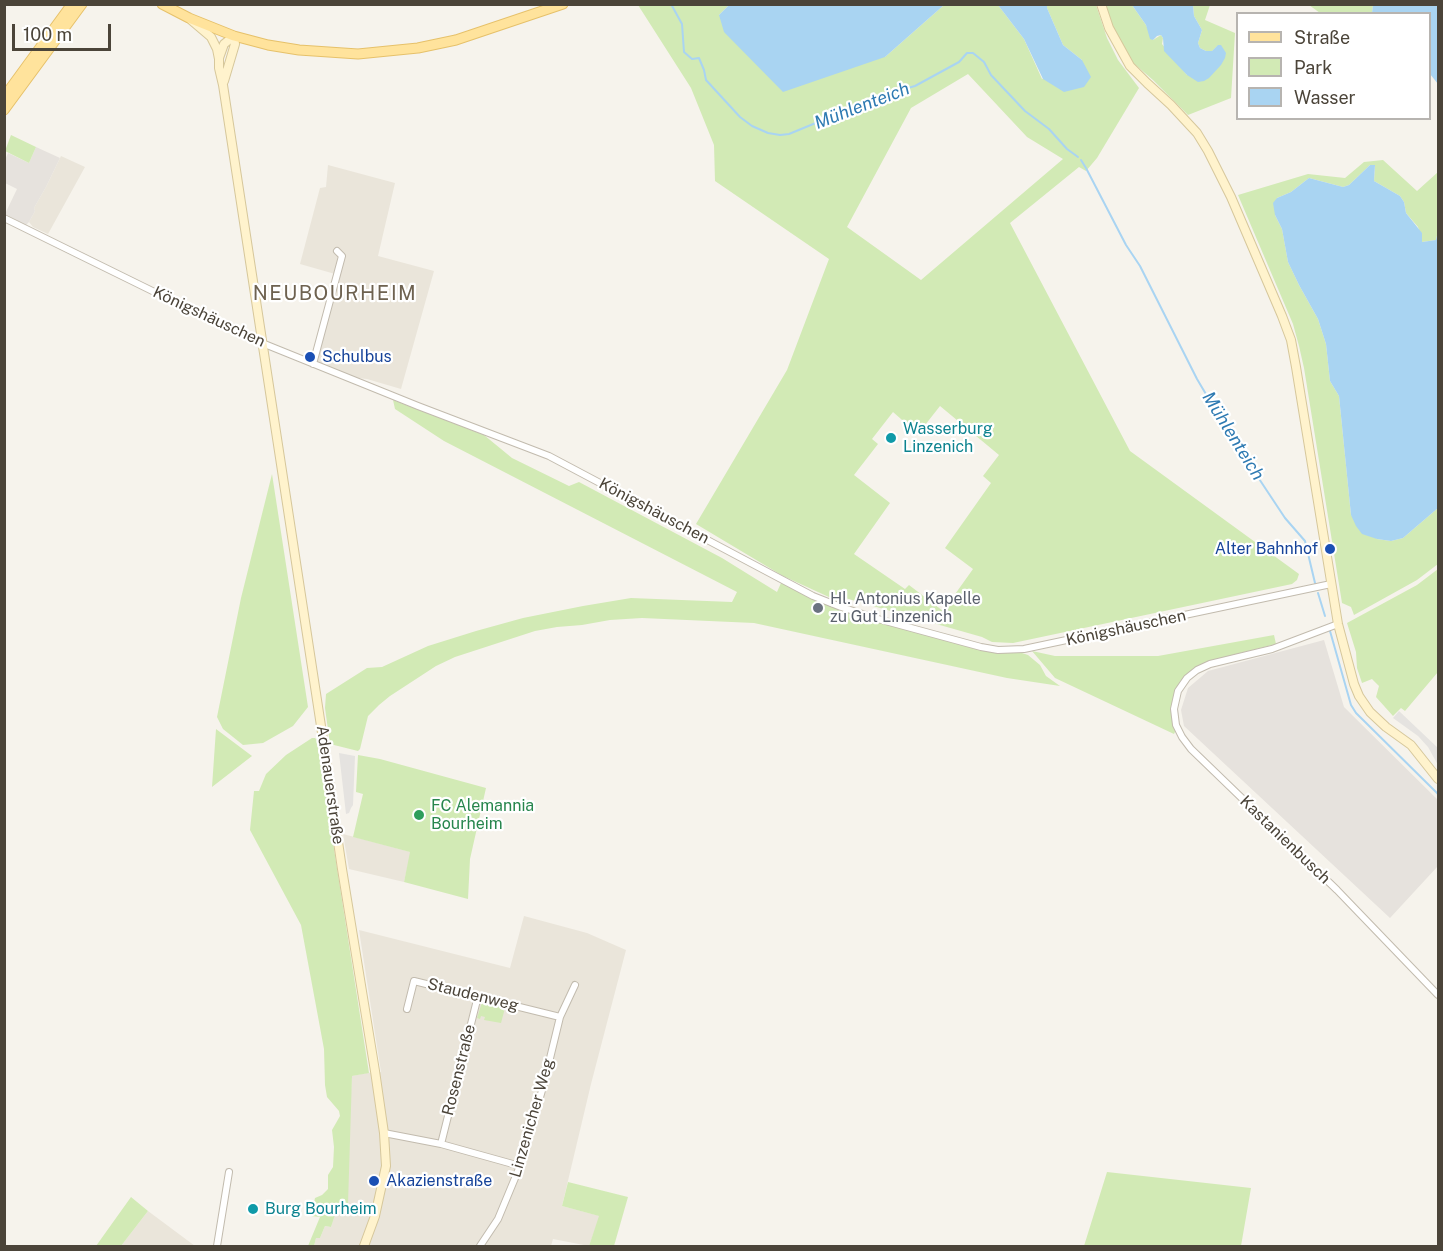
<!DOCTYPE html>
<html>
<head>
<meta charset="utf-8">
<style>
  body { margin:0 }
  #map { position:relative; width:1443px; height:1251px; overflow:hidden; background:#f6f3ec; font-family:"Public Sans",sans-serif }
  canvas { display:block }
  .frame { position:absolute; inset:0; border:6px solid #4b4439; pointer-events:none }
  .legend { position:absolute; left:1236px; top:12px; width:195px; height:108px; box-sizing:border-box; background:#fff; border:2px solid #b7b4b0; margin:0; padding:8px 10px; list-style:none; font-size:18px; color:#4b4439 }
  .legend li { display:flex; align-items:center; gap:12px; height:30px }
  .legend b { width:30px; border:2px solid #b7b4b0 }
  .scale { position:absolute; left:12px; top:24px; width:99px; height:27px; box-sizing:border-box; border:3px solid #4b4439; border-top:0; padding-left:8px; font-size:18px; line-height:21px; white-space:nowrap; color:#4b4439; -webkit-text-stroke:4px #fff; paint-order:stroke }
</style>
</head>
<body>
<div id="map">
<canvas width="1443" height="1251"></canvas>
<div class="frame"></div>
<ul class="legend">
<li><b style="height:8px;background:#ffe39c"></b>Straße</li>
<li><b style="height:16px;background:#d2eab5"></b>Park</li>
<li><b style="height:16px;background:#a9d4f2"></b>Wasser</li>
</ul>
<div class="scale">100 m</div>
</div>
<script>
const ctx = document.querySelector('canvas').getContext('2d');
ctx.lineJoin = 'round';
function paint(path, color) { ctx.fillStyle = color; ctx.fill(path, 'evenodd'); }
const toPath = rows => new Path2D(rows.map(r => 'M' + r).join(''));
function strokePath(path, color, width, dash) { ctx.strokeStyle = color; ctx.lineWidth = width; ctx.lineCap = dash ? 'butt' : 'round'; ctx.setLineDash(dash || []); ctx.stroke(path); }
function write(font, color, halo, rows, align = 'center') {
  ctx.font = font + ' "Public Sans",sans-serif'; ctx.lineWidth = 4.5; ctx.setLineDash([]); ctx.textBaseline = 'middle'; ctx.strokeStyle = halo; ctx.fillStyle = color; for (const [text, x, y, turn = 0] of rows) {
    ctx.save(); ctx.translate(x, y); ctx.rotate((+turn || 0) * Math.PI / 180); ctx.textAlign = isNaN(turn) ? turn : align; if (halo) ctx.strokeText(text, 0, 0); ctx.fillText(text, 0, 0); ctx.restore();
  }
}
paint(toPath([
  [61,156,85,167,48,234,33,227,29,222,35,211,34,208,46,187],
  [328,165,395,183,378,256,434,271,401,389,367,379,357,378,318,362,309,356,315,346,335,274,300,264,320,188,326,187],
  [343,834,411,852,404,882,349,869],
  [524,916,587,933,626,950,591,1084,562,1206,600,1216,589,1246,553,1239,551,1246,314,1246,316,1238,320,1238,325,1226,331,1227,337,1208,340,1209,350,1109,352,1076,366,1073,381,1072,359,930,510,968],
  [148,1211,195,1246,121,1246]
]), '#eae5da');
paint(toPath([
  [36,147,60,158,46,187,34,208,35,211,29,222,26,225,5,214,17,189,5,183,5,160,8,153,29,163],
  [1324,640,1344,707,1438,800,1438,866,1390,918,1184,726,1181,710,1188,688,1208,671]
]), '#e6e2dd');
paint(toPath([
  [638,5,729,5,719,15,885,57,944,5,998,5,1024,39,1042,79,1082,60,1063,45,1047,8,1047,5,1096,5,1107,38,1118,60,1139,88,1097,158,1086,171,1079,167,1010,223,1130,451,1299,574,1297,580,1292,584,1013,643,992,642,982,637,845,598,842,603,783,576,696,524,787,370,829,259,715,181,714,145,691,88],
  [968,74,1027,137,1063,159,921,280,847,227,911,108],
  [940,406,999,455,983,476,991,483,945,548,973,569,943,611,909,585,905,589,854,554,890,503,854,475,878,444,872,439,893,412,918,434],
  [1104,5,1132,5,1146,25,1153,40,1161,35,1163,38,1162,44,1187,75,1218,45,1212,51,1206,51,1200,48,1198,43,1202,30,1194,16,1193,5,1210,5,1205,20,1235,33,1231,98,1188,115,1153,80,1131,61,1120,42],
  [1309,5,1373,5,1372,13,1320,13],
  [11,135,36,147,29,163,5,151],
  [1383,160,1417,191,1438,172,1438,231,1436,240,1422,242,1418,227,1406,213,1404,202,1400,196,1374,181,1375,166,1370,165,1349,185,1343,187,1309,178,1291,192,1277,198,1275,215,1282,229,1288,262,1299,285,1318,319,1326,344,1330,381,1339,396,1351,515,1377,539,1391,541,1403,538,1438,508,1438,564,1417,580,1354,615,1351,607,1342,603,1304,368,1299,346,1293,324,1238,195,1308,174,1345,178,1364,162],
  [393,400,484,435,512,458,569,486,579,482,722,558,777,592,781,583,827,605,995,651,1019,652,1028,655,1040,665,1046,676,1060,686,1007,678,754,623,642,618,610,620,582,625,557,627,535,631,455,657,436,666,390,696,379,705,368,716,360,749,358,751,330,744,325,708,326,694,367,668,382,667,428,646,476,631,523,618,583,606,631,598,732,602,737,592,444,441,395,409],
  [272,474,308,707,293,726,263,743,243,745,223,729,217,717,241,598],
  [1438,569,1438,672,1405,711,1401,708,1393,716,1376,697,1379,686,1372,679,1362,683,1357,668,1356,652,1347,623,1417,585],
  [1274,635,1276,644,1209,661,1186,675,1179,686,1172,704,1172,715,1176,730,1174,734,1055,678,1032,651,1055,656,1158,656],
  [216,729,252,756,212,787],
  [312,738,315,738,317,740,369,1073,352,1076,348,1204,345,1208,337,1209,331,1227,325,1226,320,1238,316,1238,314,1246,308,1246,320,1217,311,1216,315,1198,322,1195,328,1189,328,1175,333,1167,334,1147,332,1130,340,1116,339,1111,327,1097,325,1085,324,1049,301,925,250,830,254,791,259,791,266,774,286,755],
  [358,755,380,759,486,788,470,859,468,899,404,882,410,852,353,837,363,794,356,792],
  [482,1002,505,1008,501,1023,484,1020,485,1017,481,1016,480,1019,477,1018],
  [1107,1172,1251,1188,1241,1246,1084,1246],
  [568,1182,628,1197,614,1246,589,1246,599,1216,562,1206],
  [131,1197,148,1211,121,1246,96,1246]
]), '#d2eab5');
paint(toPath([
  [1399,711,1438,748,1438,765,1428,747,1418,736,1393,718],
  [339,753,355,756,353,805,351,808,349,813,346,814]
]), '#e5e3e0');
paint(toPath([
  [729,5,729,4,944,5,885,57,783,92,724,32,719,15],
  [998,5,1047,5,1047,8,1063,45,1082,60,1091,77,1084,87,1064,92,1043,79,1024,39],
  [1132,5,1193,5,1194,16,1202,30,1198,43,1200,48,1206,51,1212,51,1218,45,1221,45,1226,53,1225,58,1221,65,1209,78,1204,81,1198,82,1187,75,1164,51,1163,38,1161,35,1157,36,1153,40,1150,39,1146,25],
  [1373,5,1438,5,1438,84,1430,74,1430,14,1372,13],
  [1370,165,1375,165,1374,181,1400,196,1404,202,1406,213,1422,233,1422,242,1436,240,1438,231,1438,508,1403,538,1391,541,1377,539,1362,534,1356,526,1351,515,1339,396,1330,381,1326,344,1318,319,1299,285,1288,262,1282,229,1275,215,1273,203,1277,198,1291,192,1309,178,1343,187,1349,185]
]), '#a9d4f2');
strokePath(toPath([
  [671,4,682,24,684,52,692,59,699,58,704,70,706,80,740,117,752,126,768,133,780,135,789,134,886,94,915,86,959,62,967,53,973,53,984,62,991,75,1025,111,1049,129,1067,149,1078,157],
  [1081,160,1086,168,1126,245,1140,266,1197,379,1232,438,1285,518,1305,541,1315,583],
  [1318,593,1325,616],
  [1330,631,1351,705,1356,713,1438,794]
]), '#a9d4f2', 2);
const street = toPath([
  [4,218,191,310,262,343,418,406,549,456,813,596,841,607,878,619,981,647,998,650,1024,649,1331,584],
  [313,364,342,256,337,251],
  [1338,624,1272,649,1210,664,1197,670,1187,678,1178,691,1174,709,1176,725,1182,737,1191,749,1337,890,1438,995],
  [407,1009,414,981,560,1017],
  [384,1133,441,1144,520,1166],
  [441,1144,478,996],
  [217,1246,229,1172],
  [480,1246,498,1219,520,1166,543,1087,560,1017,575,985]
]);
const secondary = toPath([
  [1101,4,1109,28,1130,66,1147,83,1171,105,1197,133,1208,151,1231,197,1282,316,1291,340,1296,367,1338,624,1354,684,1359,696,1370,712,1386,727,1411,745,1438,779],
  [191,20,211,37,217,49,219,59,219,68,223,85,321,726,342,869,375,1071,384,1133,386,1166,375,1216,364,1246],
  [219,58,224,44,234,36],
  [224,81,235,44,234,36]
]);
const primary = toPath([
  [162,4,189,18,234,36,268,45,299,50,358,54,418,48,456,40,563,4],
  [4,97,72,4],
  [4,110,82,4]
]);
strokePath(street, '#c2bbae', 8);
strokePath(secondary, '#d6c79b', 10);
strokePath(primary, '#e6c16a', 11);
strokePath(street, '#fff', 6);
strokePath(secondary, '#fff3cd', 8);
strokePath(primary, '#ffe39c', 9);
for (const [x, y, r, color] of [
  [310,357,6,"#1a4fb4"],
  [891,438,6,"#0f9aa8"],
  [1330,549,6,"#1a4fb4"],
  [818,608,6,"#6b7280"],
  [419,815,6,"#2e9e5b"],
  [374,1181,6,"#1a4fb4"],
  [253,1209,6,"#0f9aa8"]
]) { const dot = new Path2D(); dot.arc(x, y, r, 0, 2 * Math.PI); ctx.fillStyle = color; ctx.fill(dot); strokePath(dot, '#fff', 2); }
write('16px', '#4b4439', '#fff', [
  ["Königshäuschen",209,317,25],
  ["Königshäuschen",654,511,28],
  ["Königshäuschen",1126,628,-12],
  ["Adenauerstraße",330,785,82],
  ["Kastanienbusch",1285,840,44],
  ["Staudenweg",473,995,14],
  ["Rosenstraße",459,1070,-76],
  ["Linzenicher Weg",532,1118,-74]
]);
write('16px', '#164399', '#fff', [
  ["Schulbus",322,357],
  ["Alter Bahnhof",1318,549,"right"],
  ["Akazienstraße",386,1181]
], 'left');
write('16px', '#0d838f', '#fff', [
  ["Wasserburg",903,429],
  ["Linzenich",903,447],
  ["Burg Bourheim",265,1209]
], 'left');
write('16px', '#5b616d', '#fff', [
  ["Hl. Antonius Kapelle",830,599],
  ["zu Gut Linzenich",830,617]
], 'left');
write('16px', '#27864d', '#fff', [
  ["FC Alemannia",431,806],
  ["Bourheim",431,824]
], 'left');
write('italic 18px', '#2e7ab2', '#fff', [
  ["Mühlenteich",862,106,-21],
  ["Mühlenteich",1233,436,58]
]);
ctx.letterSpacing = '1.5px';
write('20px', '#6e6250', '#fff', [
  ["NEUBOURHEIM",335,294]
]);
ctx.letterSpacing = '0px';
</script>
</body>
</html>
